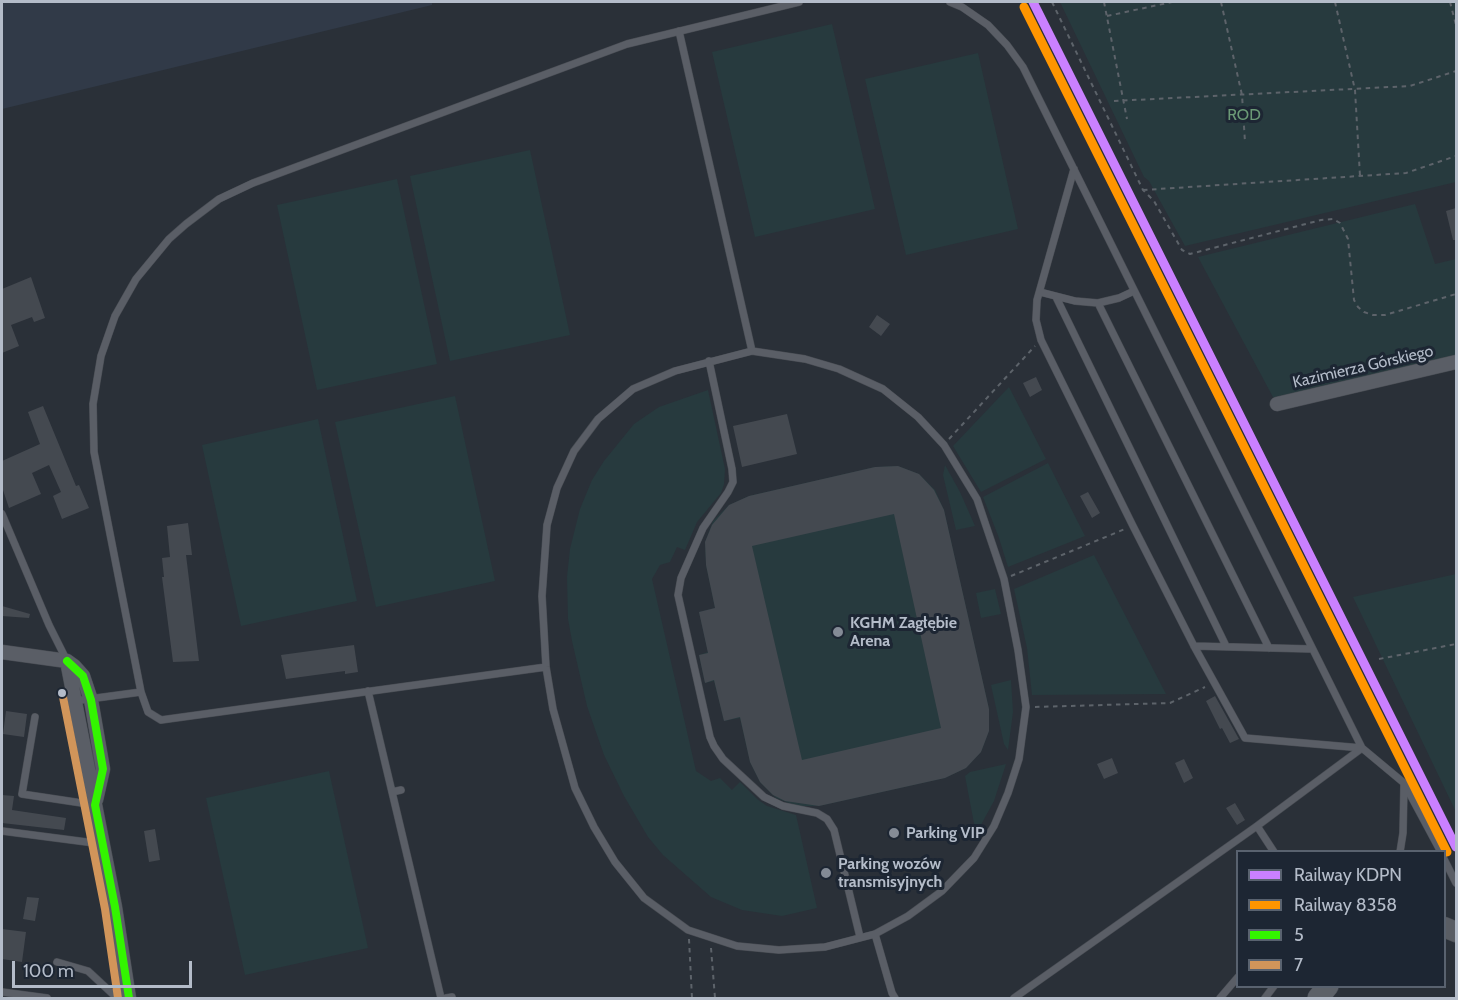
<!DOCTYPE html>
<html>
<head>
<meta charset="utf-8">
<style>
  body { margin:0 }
  #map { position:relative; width:1458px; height:1000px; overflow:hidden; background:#2a3038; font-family:Cabin,sans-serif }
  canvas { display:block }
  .frame { position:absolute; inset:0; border:3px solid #b4bcc9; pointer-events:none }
  .legend { position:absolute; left:1236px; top:850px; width:210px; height:138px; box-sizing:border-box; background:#1d2633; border:2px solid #59626f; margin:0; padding:8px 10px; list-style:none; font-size:18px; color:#b4bcc9 }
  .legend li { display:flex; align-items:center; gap:12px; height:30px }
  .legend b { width:30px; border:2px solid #59626f }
  .scale { position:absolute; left:12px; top:961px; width:180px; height:27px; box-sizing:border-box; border:3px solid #b4bcc9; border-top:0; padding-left:8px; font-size:18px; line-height:21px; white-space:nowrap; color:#b4bcc9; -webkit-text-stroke:4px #1d2633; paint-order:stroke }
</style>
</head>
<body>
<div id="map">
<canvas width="1458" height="1000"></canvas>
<div class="frame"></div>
<ul class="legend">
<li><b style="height:8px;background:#ca80ff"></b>Railway KDPN</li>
<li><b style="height:8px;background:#ff9500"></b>Railway 8358</li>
<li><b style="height:8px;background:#33f500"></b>5</li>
<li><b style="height:8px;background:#d1955a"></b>7</li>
</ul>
<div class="scale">100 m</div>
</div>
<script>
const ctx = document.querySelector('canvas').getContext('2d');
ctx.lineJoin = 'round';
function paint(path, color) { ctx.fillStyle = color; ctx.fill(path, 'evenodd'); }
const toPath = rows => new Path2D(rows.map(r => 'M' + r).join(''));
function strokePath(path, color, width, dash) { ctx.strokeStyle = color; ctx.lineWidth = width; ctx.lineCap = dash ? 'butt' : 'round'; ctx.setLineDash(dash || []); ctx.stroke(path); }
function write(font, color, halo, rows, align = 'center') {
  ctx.font = font + ' Cabin,sans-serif'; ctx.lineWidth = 6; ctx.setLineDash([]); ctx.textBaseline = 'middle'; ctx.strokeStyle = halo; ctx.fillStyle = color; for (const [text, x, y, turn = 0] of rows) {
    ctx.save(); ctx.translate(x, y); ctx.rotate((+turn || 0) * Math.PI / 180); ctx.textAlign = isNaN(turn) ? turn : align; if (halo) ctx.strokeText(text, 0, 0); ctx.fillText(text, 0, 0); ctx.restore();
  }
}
paint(toPath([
  [2,2,432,2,432,5,2,109]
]), '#313a48');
paint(toPath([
  [1060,2,1456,2,1456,182,1185,246,1149,181,1144,177],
  [832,24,875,209,755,237,712,52],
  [978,53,1018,229,906,255,865,79],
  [530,150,570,335,450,361,410,176],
  [397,179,437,364,317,390,277,205],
  [1415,204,1435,264,1456,259,1456,356,1274,399,1198,257],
  [1009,387,1046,459,981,492,953,446],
  [708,390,725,469,724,484,721,493,697,522,685,550,677,547,670,562,660,565,652,579,696,771,711,781,720,778,732,790,740,782,757,799,767,806,796,815,817,908,782,916,742,910,711,897,663,855,648,837,624,796,604,755,587,706,572,641,568,619,567,577,570,549,580,509,592,480,604,461,634,424,659,407],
  [455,396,495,581,376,607,335,422],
  [318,419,357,601,241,626,202,445],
  [1048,463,1085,536,1008,567,999,538,983,497],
  [945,465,960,492,975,526,956,530,943,475],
  [898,466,919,474,935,490,944,510,989,709,989,731,981,752,966,768,945,778,819,806,797,806,776,798,760,782,750,762,740,718,724,721,714,681,705,683,699,655,708,652,699,612,715,608,706,565,705,542,713,521,729,505,749,496,875,467],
  [1094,555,1166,694,1032,695,1027,648,1014,589],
  [1456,574,1456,812,1353,597],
  [995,589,1001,614,981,618,976,593],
  [1011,680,1013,712,1008,750,1004,744,991,685],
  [1006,764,994,801,976,834,965,776,970,772],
  [329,771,368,948,245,975,206,798]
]), '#273a3e');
paint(toPath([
  [1456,208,1456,240,1453,240,1446,211],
  [31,277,45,318,34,322,32,317,11,325,19,346,2,353,2,289],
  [877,315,890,324,881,336,869,327],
  [1036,377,1042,390,1030,397,1023,383],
  [43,406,76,486,79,485,89,508,62,519,53,496,61,492,49,465,32,473,41,494,9,508,2,487,2,461,40,444,28,412],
  [787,414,797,454,742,467,733,426],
  [898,466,919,474,934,490,944,510,989,709,989,731,981,752,966,768,945,778,819,806,785,801,773,795,760,782,750,762,740,717,724,721,714,680,705,683,699,655,708,653,699,612,715,608,706,565,705,542,712,525,729,505,749,496,875,467],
  [894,514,941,728,802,760,752,546],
  [1088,492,1100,513,1092,518,1080,496],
  [188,523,192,555,186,555,199,661,173,662,162,577,164,577,162,558,170,557,167,526],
  [2,606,30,614,29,618,2,616],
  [354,645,358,672,345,674,345,671,286,679,281,655],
  [1215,696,1239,739,1230,743,1222,728,1220,729,1206,701],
  [6,711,27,714,24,737,3,734],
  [1112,758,1118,773,1104,779,1097,764],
  [1184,759,1193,778,1184,783,1175,763],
  [2,795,14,796,12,810,66,818,64,830,2,823],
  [1235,803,1245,820,1237,825,1226,808],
  [155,829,160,860,149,862,144,831],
  [27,897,39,898,35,921,23,919],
  [2,929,26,932,22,962,2,959]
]), '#444950');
const lane = toPath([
  [950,2,962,7,988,25,1007,45,1023,67,1362,748,1404,783,1441,852],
  [679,31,752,351],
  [1040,292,1075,301,1098,303,1119,298,1134,291],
  [1056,297,1226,646],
  [1098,303,1269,648],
  [752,351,805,359,839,369,883,389,918,417,944,445,977,499,1004,579,1018,650,1026,707,1019,759,1008,793,994,826,974,858,942,891,908,916,875,934,825,947,779,950,737,946,688,930,644,898,615,862,594,827,575,788,553,709,546,667,542,596,547,525,557,488,574,451,598,419,633,389,675,371,752,351],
  [709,361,732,469,733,482,728,492,703,528,681,578,678,595,710,737,714,746,723,759,764,797,783,806,817,813,827,819,834,830,860,937],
  [2,514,49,625,67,661],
  [1194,646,1312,649],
  [368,691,441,998],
  [141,692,94,452,93,404,101,356,115,316,136,279,169,239,186,224,219,199,253,183,627,44,799,2],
  [74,701,141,692,148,712,161,720,546,667],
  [35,717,22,794,95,805],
  [392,792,401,790],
  [1257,826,1274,852],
  [2,831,102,844],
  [1400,852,1403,833,1404,785],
  [1444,859,1456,883],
  [875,934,892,993,895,998],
  [57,962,88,971,117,998],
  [2,992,47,998],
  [446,998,452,997],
  [1014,998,1257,826,1362,748,1245,738,1194,646,1133,526,1041,340,1036,320,1037,300,1074,169],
  [1220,998,1238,977],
  [1265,998,1274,986]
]);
const street = toPath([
  [1277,404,1456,362],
  [2,652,67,661,74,666,83,676,91,700,103,769,96,800],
  [67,661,115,907,129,998]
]);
const secondary = toPath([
  [1444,927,1456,932]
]);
const primary = toPath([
  [1318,998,1328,986]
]);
strokePath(lane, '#484c53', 8);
strokePath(street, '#484c53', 15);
strokePath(secondary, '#484c53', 21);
strokePath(primary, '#484c55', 22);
strokePath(toPath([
  [1052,2,1143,190,1154,201,1182,250,1190,254,1321,220,1333,219,1340,223,1348,239,1354,300,1358,307,1364,312,1373,315,1385,315,1456,294],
  [1104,2,1127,119],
  [1221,2,1242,95,1245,142],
  [1335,2,1355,90,1360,176],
  [1450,2,1456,25],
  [1107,16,1172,2],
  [1114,101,1410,86,1456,71],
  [1143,190,1406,173,1456,156],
  [949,439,1035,346],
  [1011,576,1125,529],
  [1379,659,1456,644],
  [1035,707,1170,703,1205,687],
  [689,939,692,998],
  [711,948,715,998]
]), '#5d636a', 2, [4.5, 4.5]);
strokePath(lane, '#5a5e66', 7);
strokePath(street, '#5a5e66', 14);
strokePath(secondary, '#595d64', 20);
strokePath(primary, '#5c6168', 21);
strokePath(toPath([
  [67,661,83,676,91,700,103,769,95,805,115,907,129,998]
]), '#33f500', 8);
strokePath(toPath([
  [62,692,105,909,118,998]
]), '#d1955a', 8);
strokePath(toPath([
  [1033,2,1456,847]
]), '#ca80ff', 9);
strokePath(toPath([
  [1024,7,1447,852]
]), '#ff9500', 9);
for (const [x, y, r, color] of [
  [838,632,6,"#848b96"],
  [62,693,5,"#b4bcc9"],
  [894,833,6,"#848b96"],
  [826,873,6,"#848b96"]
]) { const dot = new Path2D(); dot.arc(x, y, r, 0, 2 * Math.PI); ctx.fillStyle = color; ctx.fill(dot); strokePath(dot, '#1d2633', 2); }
write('16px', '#6b9a76', '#1d2633', [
  ["ROD",1244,115]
]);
write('16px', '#b4bcc9', '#1d2633', [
  ["Kazimierza Górskiego",1363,367,-13]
]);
write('bold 16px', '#b4bcc9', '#1d2633', [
  ["KGHM Zagłębie",850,623],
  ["Arena",850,641],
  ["Parking VIP",906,833],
  ["Parking wozów",838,864],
  ["transmisyjnych",838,882]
], 'left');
</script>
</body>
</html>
